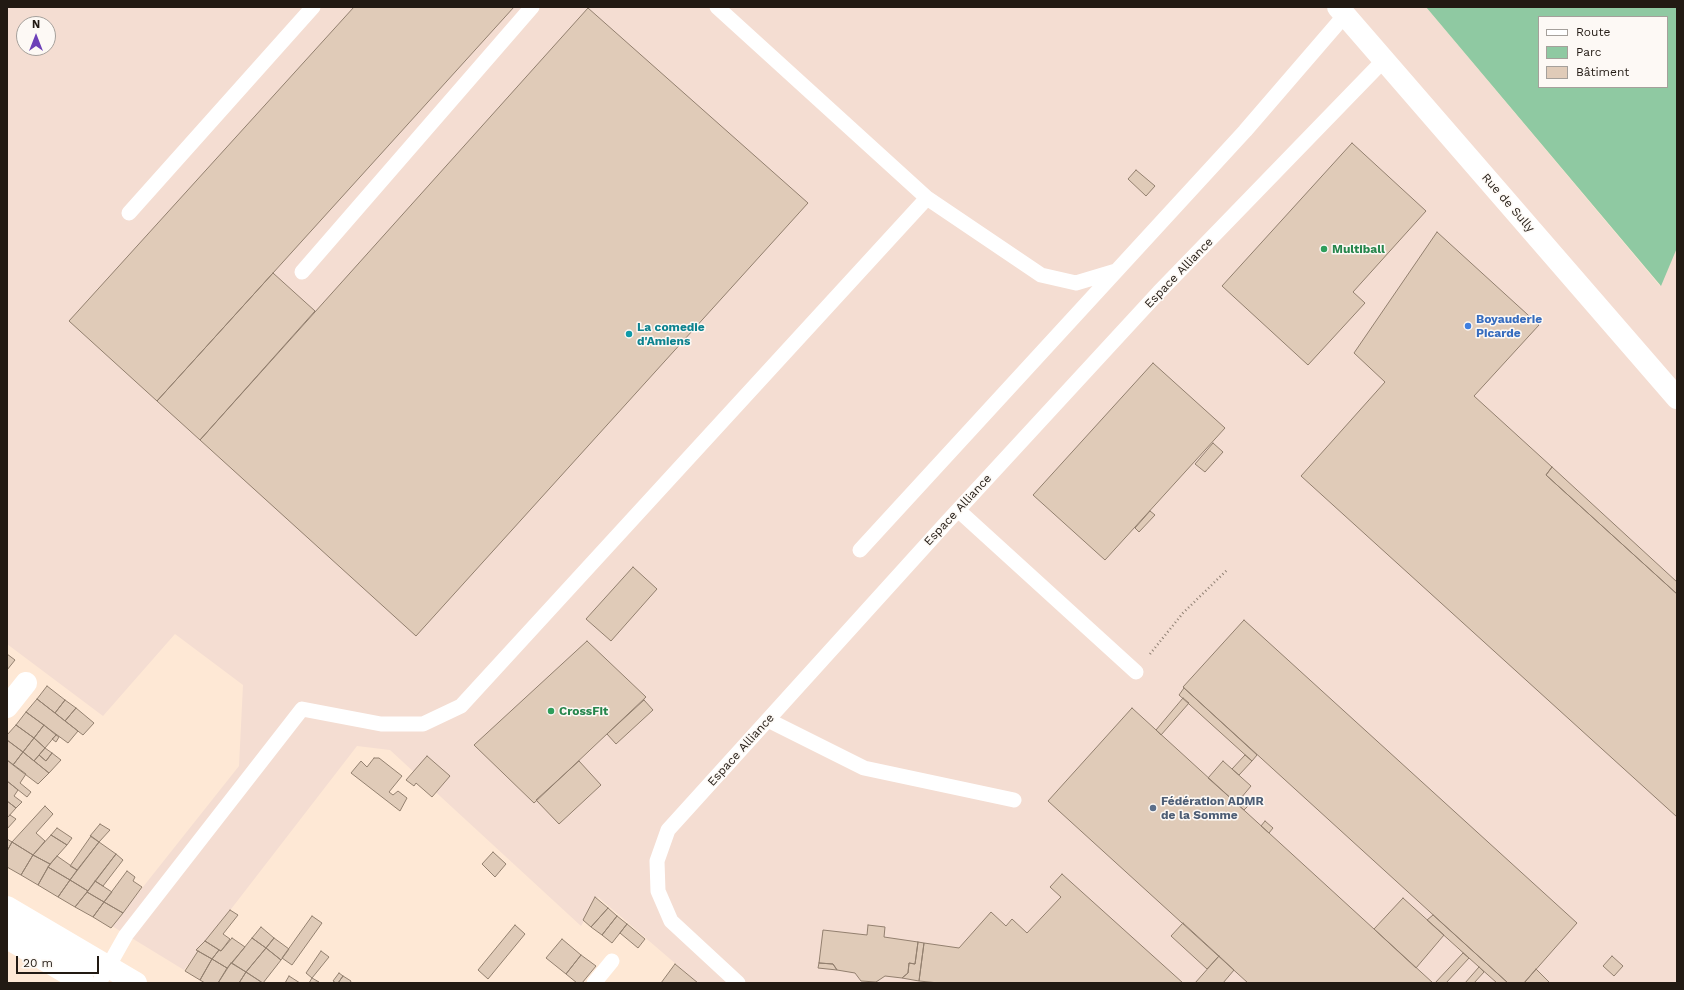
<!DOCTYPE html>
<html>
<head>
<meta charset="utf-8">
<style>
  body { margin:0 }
  #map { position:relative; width:1684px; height:990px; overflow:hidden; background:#fee8d5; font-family:"Work Sans",sans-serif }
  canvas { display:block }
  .frame { position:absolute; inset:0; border:8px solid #221a13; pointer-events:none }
  .legend { position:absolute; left:1538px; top:16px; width:130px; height:72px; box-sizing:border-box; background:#fdf9f5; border:1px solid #a5a09b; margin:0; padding:5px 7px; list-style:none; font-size:12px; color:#221a13 }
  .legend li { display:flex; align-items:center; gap:8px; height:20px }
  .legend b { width:20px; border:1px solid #a5a09b }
  .north { position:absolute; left:16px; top:16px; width:40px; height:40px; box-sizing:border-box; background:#fdf9f5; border:1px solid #a5a09b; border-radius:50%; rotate:0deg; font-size:11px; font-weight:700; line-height:16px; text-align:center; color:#221a13 }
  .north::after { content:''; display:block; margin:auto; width:14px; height:18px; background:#6d40b8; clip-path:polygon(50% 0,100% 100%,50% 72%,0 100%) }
  .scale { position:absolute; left:16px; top:956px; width:83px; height:18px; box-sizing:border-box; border:2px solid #221a13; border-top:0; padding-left:5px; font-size:12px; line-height:14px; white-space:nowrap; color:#221a13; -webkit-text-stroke:3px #fdf9f5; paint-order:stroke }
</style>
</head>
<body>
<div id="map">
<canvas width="1684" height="990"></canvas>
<div class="frame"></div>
<ul class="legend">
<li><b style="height:5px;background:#fff"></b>Route</li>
<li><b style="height:11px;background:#8fc9a2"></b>Parc</li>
<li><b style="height:11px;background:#e0cbb8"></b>Bâtiment</li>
</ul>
<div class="north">N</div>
<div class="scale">20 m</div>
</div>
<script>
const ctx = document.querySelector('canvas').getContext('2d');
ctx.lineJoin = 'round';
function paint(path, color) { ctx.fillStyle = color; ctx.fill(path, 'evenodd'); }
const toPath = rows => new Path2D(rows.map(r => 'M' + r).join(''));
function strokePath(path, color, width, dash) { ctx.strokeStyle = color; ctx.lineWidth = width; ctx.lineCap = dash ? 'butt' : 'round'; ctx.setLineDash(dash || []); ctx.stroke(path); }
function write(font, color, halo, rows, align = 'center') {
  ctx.font = font + ' "Work Sans",sans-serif'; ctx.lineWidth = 3; ctx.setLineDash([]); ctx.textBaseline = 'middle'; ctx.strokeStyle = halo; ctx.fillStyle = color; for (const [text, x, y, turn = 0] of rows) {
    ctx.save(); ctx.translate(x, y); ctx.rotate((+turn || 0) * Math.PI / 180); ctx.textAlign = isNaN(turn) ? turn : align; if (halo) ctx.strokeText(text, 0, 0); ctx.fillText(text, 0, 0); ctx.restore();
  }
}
paint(toPath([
  [7,7,1426,7,1660,286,1677,248,1677,983,698,983,598,897,581,926,390,750,357,746,184,970,112,926,239,766,243,685,175,634,103,716,7,644],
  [24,24,48,24,48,48,24,48]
]), '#f4ddd2');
paint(toPath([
  [1426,7,1677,7,1677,248,1661,286],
  [1539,17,1667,17,1667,87,1539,87]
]), '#8fc9a2');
const building = toPath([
  [354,7,514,7,157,401,69,321,354,7],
  [588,8,808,203,416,636,200,440,588,8],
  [1352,143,1426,211,1353,292,1365,303,1308,365,1222,286,1352,143],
  [1136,170,1155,186,1146,196,1128,179,1136,170],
  [1437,232,1539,325,1474,396,1552,467,1546,475,1677,594,1677,817,1301,476,1385,382,1354,353,1437,232],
  [273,273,315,311,200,440,157,401,273,273],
  [1153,363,1225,428,1105,560,1033,495,1153,363],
  [1213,443,1223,452,1205,472,1195,464,1213,443],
  [1552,467,1677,582,1677,594,1546,475,1552,467],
  [1150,511,1155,515,1139,532,1135,528,1150,511],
  [633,567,657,589,611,641,586,619,633,567],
  [1244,620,1577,923,1524,983,1508,983,1183,687,1244,620],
  [587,641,646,697,534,803,474,745,587,641],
  [7,654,15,660,7,670,7,654],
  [47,686,65,700,55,713,37,699,47,686],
  [1184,688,1257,755,1252,761,1179,695,1184,688],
  [1183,698,1189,703,1161,735,1156,730,1183,698],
  [37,699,78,731,68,743,26,712,37,699],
  [65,700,76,708,65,721,55,713,65,700],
  [644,700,653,710,616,744,607,734,644,700],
  [76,708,94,723,83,735,65,721,76,708],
  [1132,708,1269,833,1433,983,1248,983,1048,801,1132,708],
  [26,712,44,725,34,738,16,725,26,712],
  [16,725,34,738,23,752,7,740,7,735,16,725],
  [44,725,56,735,45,748,34,738,44,725],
  [56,735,59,737,56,742,52,739,56,735],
  [34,738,45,748,34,761,23,752,34,738],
  [7,740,23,752,13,765,7,760,7,740],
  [45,748,52,753,46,761,39,755,45,748],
  [23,752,49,773,38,784,13,765,23,752],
  [52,753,61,760,49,773,34,761,39,755,46,761,52,753],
  [1245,755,1252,761,1239,775,1232,769,1245,755],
  [427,756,450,776,432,797,416,783,414,786,406,780,427,756],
  [374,758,379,758,402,776,389,792,393,795,398,791,407,798,400,811,351,773,361,761,367,767,374,758],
  [7,760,26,774,20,783,31,792,27,797,7,781,7,760],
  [579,761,601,785,559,824,536,800,579,761],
  [1223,761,1251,786,1241,798,1249,805,1244,810,1208,778,1223,761],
  [7,781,18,790,14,796,22,802,16,808,7,801,7,781],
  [7,801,16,808,8,817,7,816,7,801],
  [45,806,53,814,36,833,45,841,33,855,12,842,45,806],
  [10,815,16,819,7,829,7,818,10,815],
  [1265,821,1273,828,1269,833,1261,826,1265,821],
  [100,824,110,830,99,842,90,836,100,824],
  [57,828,72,838,67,845,51,835,57,828],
  [51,835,67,845,50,864,33,855,51,835],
  [91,836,99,842,77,870,70,866,91,836],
  [7,839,12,842,7,851,7,839],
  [12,842,33,855,21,875,7,867,7,851,12,842],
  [99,842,116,854,88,891,70,880,99,842],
  [493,852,506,864,495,877,482,864,493,852],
  [116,854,123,860,103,886,95,881,116,854],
  [33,855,50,864,38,885,21,875,33,855],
  [57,856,77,870,70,880,48,867,57,856],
  [48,867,70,880,58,897,38,885,48,867],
  [127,871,135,877,133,881,142,887,123,913,104,902,127,871],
  [1062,874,1183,983,939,983,919,981,924,943,959,948,991,912,1006,926,1012,919,1027,933,1061,897,1050,887,1062,874],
  [70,880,88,891,75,907,58,897,70,880],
  [95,881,112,892,104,902,87,892,95,881],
  [87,892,104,902,93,917,75,907,87,892],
  [595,897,608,908,591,927,583,920,595,897],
  [1403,898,1444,935,1416,968,1374,929,1403,898],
  [104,902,123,913,111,928,93,917,104,902],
  [608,908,617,916,602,935,591,927,608,908],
  [230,910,238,915,223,934,230,939,221,951,205,941,230,910],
  [1433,915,1508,983,1497,983,1469,958,1427,920,1433,915],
  [312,916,322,923,292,965,282,958,312,916],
  [617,916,627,924,612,943,602,935,617,916],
  [1183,923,1219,956,1207,969,1171,936,1183,923],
  [627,924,645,939,638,948,620,933,627,924],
  [515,925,525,934,488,979,478,970,515,925],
  [868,925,885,927,884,937,918,942,915,964,909,963,908,973,902,978,885,976,876,982,861,981,855,973,837,970,833,964,819,963,823,930,867,935,868,925],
  [261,927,274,938,266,948,252,938,261,927],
  [232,938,245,947,227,968,212,959,219,950,221,951,232,938],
  [252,938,266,948,246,972,232,963,252,938],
  [274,938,289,949,281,960,266,948,274,938],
  [562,939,581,955,566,974,546,958,562,939],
  [205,941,219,950,212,959,196,950,205,941],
  [918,942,924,943,919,981,902,978,908,973,909,963,915,964,918,942],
  [266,948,281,960,263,983,246,972,266,948],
  [198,951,212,959,200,980,185,971,198,951],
  [321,951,329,957,312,978,306,973,321,951],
  [1463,953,1469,958,1446,983,1435,983,1463,953],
  [581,955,596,966,582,983,577,983,566,974,581,955],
  [1219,956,1234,970,1223,983,1195,983,1219,956],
  [1612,956,1623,966,1614,976,1603,966,1612,956],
  [212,959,227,968,218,983,205,983,200,980,212,959],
  [231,963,246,972,239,983,218,983,231,963],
  [819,963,833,964,837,970,818,968,819,963],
  [675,964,698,983,661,983,675,964],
  [1479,967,1484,972,1474,983,1465,983,1479,967],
  [1536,969,1550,983,1524,983,1536,969],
  [246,972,261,982,261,983,239,983,246,972],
  [339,973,343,976,338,983,336,983,333,981,339,973],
  [289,976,300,983,285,983,289,976],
  [343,976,351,981,350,983,338,983,343,976],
  [312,978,319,982,309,983,312,978]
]);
paint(building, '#e0cbb8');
strokePath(building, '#93806f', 1);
strokePath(toPath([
  [1150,654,1183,613,1227,570]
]), '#8e7f72', 2.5, [1, 3]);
strokePath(toPath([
  [717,7,927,198,1041,275,1076,283,1116,271],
  [129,213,313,7],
  [302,272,532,7],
  [958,510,1136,672],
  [860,550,1245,131,1345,15],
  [768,720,864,768,1014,800],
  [7,924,83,969,108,967],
  [99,983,126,935,302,709,381,724,423,724,461,706,927,198],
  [594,983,612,961],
  [738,983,671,921,658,891,657,861,668,830,946,523,1159,292,1384,60]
]), '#fff', 15);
strokePath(toPath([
  [1338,7,1677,398],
  [7,707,26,683]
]), '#fff', 22);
strokePath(toPath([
  [7,907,136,983],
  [7,938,84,983]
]), '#fff', 22);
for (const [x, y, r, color] of [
  [1324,249,4,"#2e9e5b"],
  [1468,326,4,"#3f7fe0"],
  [629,334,4,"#0f9aa8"],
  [551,711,4,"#2e9e5b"],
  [1153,808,4,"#5c6f8a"]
]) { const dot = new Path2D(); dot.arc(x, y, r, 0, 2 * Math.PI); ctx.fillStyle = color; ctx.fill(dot); strokePath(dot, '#fdf9f5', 1.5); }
write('12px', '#221a13', '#fdf9f5', [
  ["Rue de Sully",1508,203,49],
  ["Espace Alliance",1179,273,-46],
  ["Espace Alliance",958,510,-47],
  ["Espace Alliance",741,750,-48]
]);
write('bold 12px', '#27864d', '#fdf9f5', [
  ["Multiball",1332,249],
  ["CrossFit",559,711]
], 'left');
write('bold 12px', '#366cbe', '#fdf9f5', [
  ["Boyauderie",1476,319],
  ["Picarde",1476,333]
], 'left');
write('bold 12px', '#0d838f', '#fdf9f5', [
  ["La comedie",637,327],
  ["d'Amiens",637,341]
], 'left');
write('bold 12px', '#4e5e75', '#fdf9f5', [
  ["Fédération ADMR",1161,801],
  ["de la Somme",1161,815]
], 'left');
</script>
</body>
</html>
